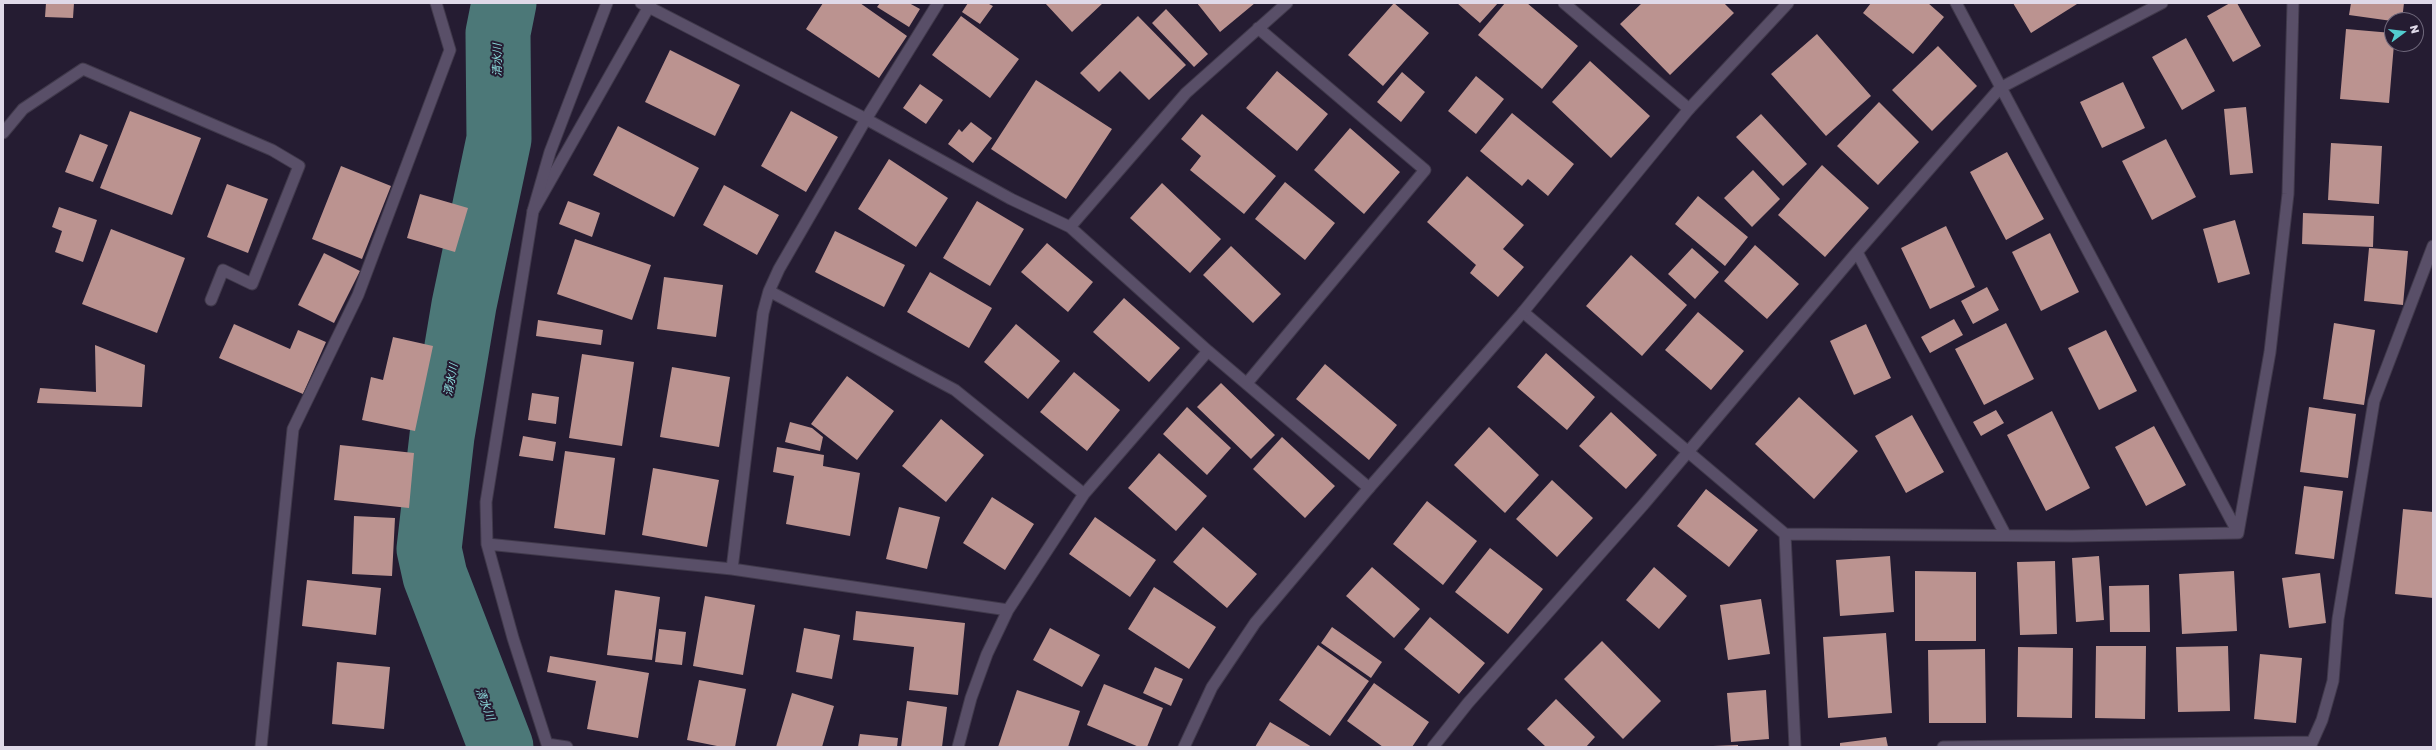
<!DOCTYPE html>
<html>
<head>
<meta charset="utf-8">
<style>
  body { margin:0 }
  #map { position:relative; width:2436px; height:750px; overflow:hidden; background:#251c32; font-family:"Golos Text",sans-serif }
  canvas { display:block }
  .frame { position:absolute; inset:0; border:4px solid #dfd9e8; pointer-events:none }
  .north { position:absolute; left:2384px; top:12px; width:40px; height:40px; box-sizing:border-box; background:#251c32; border:1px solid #6f687b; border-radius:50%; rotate:75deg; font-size:11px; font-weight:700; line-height:16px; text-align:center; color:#dfd9e8 }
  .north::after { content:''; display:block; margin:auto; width:14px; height:18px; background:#52cdcf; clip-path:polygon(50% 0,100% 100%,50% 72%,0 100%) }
</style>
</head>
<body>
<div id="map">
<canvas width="2436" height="750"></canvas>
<div class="frame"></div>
<div class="north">N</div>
</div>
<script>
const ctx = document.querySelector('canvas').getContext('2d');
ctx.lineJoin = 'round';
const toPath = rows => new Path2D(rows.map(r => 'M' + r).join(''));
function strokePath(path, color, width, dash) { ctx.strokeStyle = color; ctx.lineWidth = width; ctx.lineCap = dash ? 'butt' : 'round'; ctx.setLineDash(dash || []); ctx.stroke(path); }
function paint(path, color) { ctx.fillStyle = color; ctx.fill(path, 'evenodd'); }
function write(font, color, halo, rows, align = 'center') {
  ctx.font = font + ' "Golos Text","Noto Sans JP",sans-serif'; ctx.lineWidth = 4; ctx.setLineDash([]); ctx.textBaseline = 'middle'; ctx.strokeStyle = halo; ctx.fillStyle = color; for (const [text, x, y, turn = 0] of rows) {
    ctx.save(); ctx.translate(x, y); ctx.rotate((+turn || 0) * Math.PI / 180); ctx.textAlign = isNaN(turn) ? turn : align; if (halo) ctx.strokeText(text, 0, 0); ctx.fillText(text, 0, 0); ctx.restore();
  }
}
strokePath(toPath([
  [501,747,435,576,429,549,442,436,464,305,499,139,498,33,504,3]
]), '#4c7878', 65);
paint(toPath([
  [46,3,74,3,73,18,45,17],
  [823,3,860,3,907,36,879,78,806,29],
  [880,3,909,3,920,9,909,27,877,7],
  [968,3,987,3,993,6,980,24,962,12],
  [1045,3,1103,3,1072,32],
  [1197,3,1255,3,1220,32],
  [1394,3,1429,33,1383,86,1348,55],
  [1457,3,1498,3,1480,23],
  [1505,3,1527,3,1578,46,1542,89,1478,35],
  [1642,3,1724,3,1734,13,1670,75,1620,24],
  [1871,3,1928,3,1944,17,1913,54,1863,13],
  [2013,3,2076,3,2077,4,2031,33],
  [2230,3,2237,3,2261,46,2233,62,2207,16],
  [2351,3,2404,3,2402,20,2392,21,2349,15],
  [1166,9,1208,54,1194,67,1152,23],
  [961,16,1019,59,990,98,932,55],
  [1138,16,1186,65,1149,100,1120,71,1099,92,1080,73],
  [2346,29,2392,33,2394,44,2389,103,2340,99],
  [1817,34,1871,96,1826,136,1771,74],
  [2186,38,2215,91,2182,110,2152,57],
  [1938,46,1977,86,1932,131,1892,90],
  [670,50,740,85,715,136,645,102],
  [1590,61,1650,116,1611,158,1552,102],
  [1277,71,1328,114,1297,151,1246,108],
  [1402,72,1425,92,1401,122,1377,102],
  [1476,76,1504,99,1476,134,1448,111],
  [1036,80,1112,129,1066,199,991,149],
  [2123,82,2145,128,2102,148,2080,102],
  [920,84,943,100,926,124,903,108],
  [1879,102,1919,142,1878,185,1837,146],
  [2246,107,2253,173,2230,175,2224,109],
  [130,111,201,138,172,215,100,188],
  [791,111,838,137,806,192,761,166],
  [1512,113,1574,164,1548,196,1528,179,1522,186,1480,151],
  [1202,114,1276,176,1244,214,1190,170,1201,156,1181,139],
  [1761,114,1807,164,1783,186,1736,137],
  [971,122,992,138,973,163,948,144,959,129,962,132],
  [618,126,699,168,674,217,593,175],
  [1350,128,1400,172,1364,214,1314,170],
  [80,134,108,145,93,182,65,172],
  [2166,139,2196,197,2152,220,2122,161],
  [2331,143,2382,146,2379,204,2328,200],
  [2007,152,2044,219,2006,240,1970,172],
  [889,159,948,198,916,247,858,209],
  [1822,165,1869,208,1825,257,1778,215],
  [341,166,391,186,362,259,312,239],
  [1753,170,1780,199,1752,227,1724,198],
  [1467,176,1524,225,1503,249,1524,267,1498,297,1470,273,1476,265,1427,222],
  [1285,182,1335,223,1305,260,1255,219],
  [1162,183,1221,239,1190,273,1130,218],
  [227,184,268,199,248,253,207,237],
  [724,185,779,215,757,255,703,225],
  [420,194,468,208,455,252,407,238],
  [1698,196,1748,237,1725,266,1675,224],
  [568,201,600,213,592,237,559,224],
  [977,201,1024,229,990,286,943,258],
  [59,207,97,220,83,262,55,252,62,231,52,227],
  [2303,213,2374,216,2373,247,2302,244],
  [2235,220,2250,274,2218,283,2203,229],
  [1946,226,1975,287,1930,309,1901,248],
  [111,229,185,258,157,333,82,304],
  [835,231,905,265,884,307,815,272],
  [2050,233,2079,292,2041,311,2012,252],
  [575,239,651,265,632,320,557,294],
  [1047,243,1093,282,1068,312,1021,272],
  [1755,245,1799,284,1767,319,1724,281],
  [1231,246,1281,294,1253,323,1203,275],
  [1692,248,1719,272,1695,299,1668,274],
  [2369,248,2408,251,2403,305,2364,301],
  [324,253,360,271,334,323,298,305],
  [1631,255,1687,305,1642,356,1586,306],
  [930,272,992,308,969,348,907,312],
  [664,277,723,285,716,337,657,329],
  [1987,287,1999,310,1973,324,1961,301],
  [1124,298,1180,348,1149,382,1093,332],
  [1698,312,1744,351,1711,390,1665,350],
  [1954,319,1963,335,1930,353,1921,337],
  [538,320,603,330,601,345,536,336],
  [2006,323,2034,379,1984,405,1955,349],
  [2334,323,2375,330,2364,405,2323,399],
  [234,324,290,349,298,330,326,342,303,394,219,358],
  [1016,324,1060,361,1028,399,984,362],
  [1866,324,1891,378,1854,395,1830,341],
  [2106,330,2137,391,2099,410,2068,348],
  [393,337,433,346,415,431,362,420,371,377,383,380],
  [95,345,145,365,142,407,37,403,40,388,96,392],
  [1546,353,1595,397,1567,430,1517,387],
  [582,354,634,362,622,446,569,438],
  [1325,364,1397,425,1369,460,1296,399],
  [672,367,730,377,719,447,660,437],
  [1074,372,1120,410,1087,451,1040,412],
  [847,376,894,411,857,460,811,424],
  [1221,383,1275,435,1251,459,1197,407],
  [532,393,559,397,556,424,528,420],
  [1799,397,1858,451,1814,499,1755,444],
  [1187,407,1231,448,1207,475,1163,434],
  [2309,407,2356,414,2348,478,2300,472],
  [1996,410,2004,423,1981,436,1973,422],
  [2052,411,2090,488,2046,511,2007,435],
  [1611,412,1657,455,1626,489,1579,446],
  [1912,415,1944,472,1906,493,1875,436],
  [941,419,984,455,946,502,902,466],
  [790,422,812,428,823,437,820,451,785,442],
  [2154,426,2186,485,2146,506,2115,447],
  [1489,427,1539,475,1505,513,1454,465],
  [523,436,556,442,553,461,519,456],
  [1282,437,1335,486,1305,518,1253,469],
  [340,445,414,453,409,508,334,500],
  [777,447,824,455,823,466,860,473,850,536,786,524,794,476,773,472],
  [565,451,615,458,605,535,554,528],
  [1159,453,1207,496,1176,531,1128,488],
  [653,468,719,480,707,547,642,535],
  [1552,480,1593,518,1557,557,1516,519],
  [2304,486,2343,491,2334,559,2295,554],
  [1706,489,1758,530,1729,567,1677,526],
  [992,497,1034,524,1005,570,963,543],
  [1427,501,1477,541,1443,585,1393,544],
  [899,507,940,517,927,569,886,559],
  [2403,509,2433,512,2433,598,2395,594],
  [354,516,395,518,392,576,352,574],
  [1095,517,1156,560,1130,597,1069,554],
  [1203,527,1257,574,1227,608,1173,562],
  [1490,548,1543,589,1508,634,1455,592],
  [1890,556,1894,612,1840,616,1836,560],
  [2099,556,2104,620,2076,622,2072,558],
  [2055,561,2057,634,2020,635,2017,562],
  [1372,567,1420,609,1394,638,1346,596],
  [1654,567,1687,596,1659,629,1626,600],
  [1915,571,1976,572,1976,641,1915,641],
  [2234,571,2237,631,2182,634,2179,574],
  [2320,573,2326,623,2289,628,2282,578],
  [307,580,381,588,376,635,302,626],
  [2149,585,2150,632,2110,632,2109,586],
  [1154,587,1216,627,1189,669,1128,629],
  [615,590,660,597,652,660,607,655],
  [705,596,755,605,743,675,693,666],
  [1761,599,1770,654,1728,660,1720,605],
  [856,611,965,623,958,695,909,690,914,647,853,640],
  [1430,617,1485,663,1459,694,1404,649],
  [1332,627,1382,662,1371,678,1321,643],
  [804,628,840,635,832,679,796,672],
  [1050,628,1100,655,1082,687,1033,660],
  [659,629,686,632,682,665,655,662],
  [1886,633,1892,713,1828,718,1823,637],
  [1602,641,1661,701,1623,739,1564,679],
  [1318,645,1369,681,1330,736,1279,700],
  [2096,646,2146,646,2145,719,2095,718],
  [2228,646,2230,711,2178,712,2176,647],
  [2018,647,2073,648,2072,718,2017,717],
  [1985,649,1986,723,1929,723,1928,650],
  [2260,654,2302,658,2296,723,2254,719],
  [550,656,649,673,638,738,587,729,596,681,547,672],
  [337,662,390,667,384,729,332,724],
  [1155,667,1183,679,1171,706,1143,693],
  [699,680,746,689,735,747,722,747,687,740],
  [1374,683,1429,722,1412,747,1383,747,1347,721],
  [1104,684,1163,708,1147,747,1139,747,1087,725],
  [1017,690,1080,711,1068,747,998,747],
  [1766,690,1769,739,1731,742,1727,693],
  [792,693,834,706,822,747,776,747],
  [1556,699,1595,737,1586,747,1546,747,1527,729],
  [907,701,947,707,942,747,901,747],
  [1270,722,1312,747,1255,747],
  [860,734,898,738,897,747,858,747],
  [1886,737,1888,747,1840,747,1840,743],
  [1738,745,1738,747,1713,747,1713,746]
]), '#bb9390');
const minor = toPath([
  [641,3,866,119,1011,199,1070,227,1208,351,1369,488],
  [1564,3,1689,109],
  [1956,3,2238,533],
  [3,133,23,109,83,69,272,150,299,166,252,284,223,270,211,300],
  [1070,227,1186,93,1287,3],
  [1857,252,2005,534],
  [769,291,955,390,1084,494],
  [1523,312,1785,534,2072,536,2238,533,2270,352,2288,194,2293,3],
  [1247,383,1425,170,1258,28],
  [1785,534,1795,747],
  [487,544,732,569,1008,610],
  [732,569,763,313,769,291,779,269,866,119,938,3],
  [261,747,293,429,358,295,450,50,436,3],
  [567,747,547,744,513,638,487,544,486,502,533,211,651,3],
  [958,747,971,698,987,654,1008,610,1084,494,1208,351],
  [1433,747,1468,703,1644,504,1857,252,2000,88,2162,3],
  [1943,747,2311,742],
  [2310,747,2322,720,2333,681,2338,619,2374,401,2433,246]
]);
const tertiary = toPath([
  [533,211,550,152,607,3],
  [1184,747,1212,687,1255,623,1369,488,1523,312,1689,109,1788,3]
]);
strokePath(minor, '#40394b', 13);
strokePath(tertiary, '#40394b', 13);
strokePath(minor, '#594f68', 11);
strokePath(tertiary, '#594f68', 11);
write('italic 11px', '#8edfdf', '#251c32', [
  ["清水川",498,60,-90],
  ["清水川",451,380,-80],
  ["清水川",485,704,69]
]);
</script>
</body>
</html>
